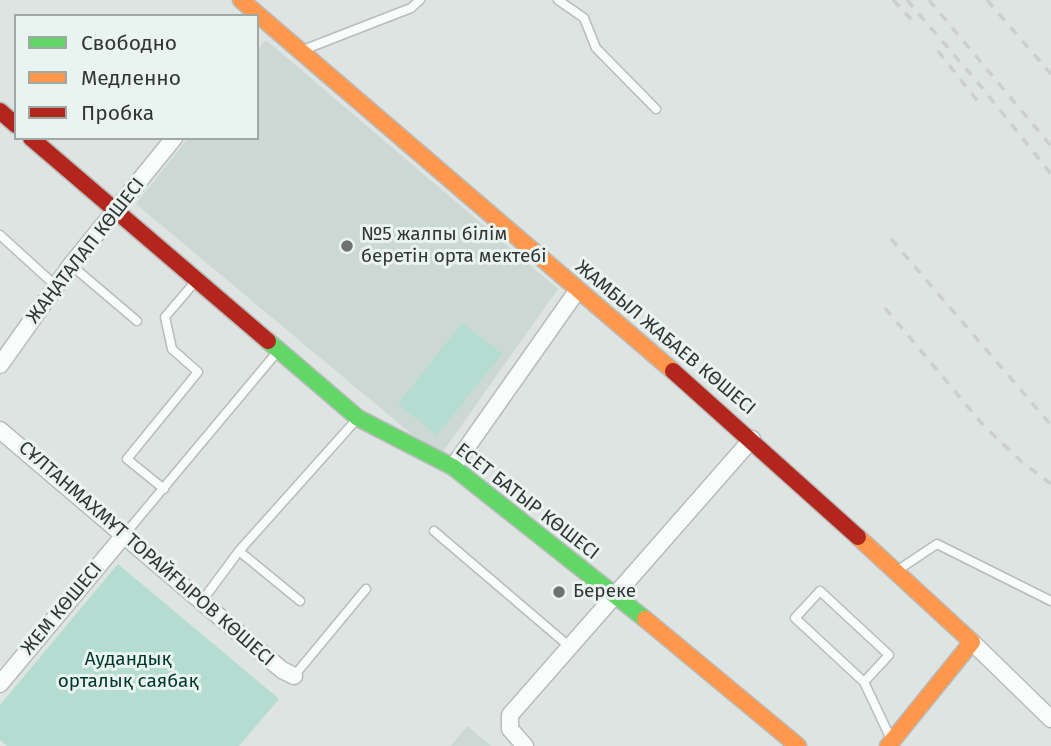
<!DOCTYPE html>
<html>
<head>
<meta charset="utf-8">
<style>
  body { margin:0 }
  #map { position:relative; width:1051px; height:746px; overflow:hidden; background:#dee4e2; font-family:"Fira Sans",sans-serif }
  canvas { display:block }
  .legend { position:absolute; left:14px; top:14px; width:245px; height:126px; box-sizing:border-box; background:#e9f4f0; border:2px solid #9fa8a5; margin:0; padding:9px 12px; list-style:none; font-size:21px; color:#313534 }
  .legend li { display:flex; align-items:center; gap:14px; height:35px }
  .legend b { width:35px; border:2px solid #9fa8a5 }
</style>
</head>
<body>
<div id="map">
<canvas width="1051" height="746"></canvas>
<ul class="legend">
<li><b style="height:9px;background:#63d668"></b>Свободно</li>
<li><b style="height:9px;background:#ff974d"></b>Медленно</li>
<li><b style="height:9px;background:#b3261e"></b>Пробка</li>
</ul>
</div>
<script>
const ctx = document.querySelector('canvas').getContext('2d');
ctx.lineJoin = 'round';
function paint(path, color) { ctx.fillStyle = color; ctx.fill(path, 'evenodd'); }
const toPath = rows => new Path2D(rows.map(r => 'M' + r).join(''));
function strokePath(path, color, width, dash) { ctx.strokeStyle = color; ctx.lineWidth = width; ctx.lineCap = dash ? 'butt' : 'round'; ctx.setLineDash(dash || []); ctx.stroke(path); }
function write(font, color, halo, rows, align = 'center') {
  ctx.font = font + ' "Fira Sans",sans-serif'; ctx.lineWidth = 6; ctx.setLineDash([]); ctx.textBaseline = 'middle'; ctx.strokeStyle = halo; ctx.fillStyle = color; for (const [text, x, y, turn = 0] of rows) {
    ctx.save(); ctx.translate(x, y); ctx.rotate((+turn || 0) * Math.PI / 180); ctx.textAlign = isNaN(turn) ? turn : align; if (halo) ctx.strokeText(text, 0, 0); ctx.fillText(text, 0, 0); ctx.restore();
  }
}
paint(toPath([
  [266,40,558,289,439,457,136,204,188,138,257,138,257,51],
  [467,726,491,746,451,746]
]), '#cbd8d4');
paint(toPath([
  [462,323,502,354,437,435,398,404],
  [118,564,279,699,239,746,7,746,0,740,0,705]
]), '#b5dcd0');
const lane = toPath([
  [558,0,584,18,596,48,656,109],
  [303,50,411,8,420,0],
  [0,235,56,286],
  [71,265,137,321],
  [164,489,127,459,198,372,172,349,165,317,195,282],
  [434,531,570,647],
  [125,534,278,351],
  [239,551,300,601],
  [898,570,937,544,1051,601],
  [202,601,239,551,357,419],
  [294,676,366,589],
  [864,682,889,655,820,591,795,618,864,682,891,739]
]);
const street = toPath([
  [0,365,71,265,174,138],
  [0,430,282,670,294,676],
  [453,467,577,291],
  [972,642,1051,719],
  [0,684,125,534],
  [525,746,510,729,510,715,752,439]
]);
const fast = toPath([
  [268,341,358,418,453,467,645,619]
]);
const slow = toPath([
  [241,0,673,371],
  [858,537,972,642,888,746],
  [645,619,798,746]
]);
const jam = toPath([
  [0,111,16,125],
  [31,138,268,341],
  [673,371,858,537]
]);
strokePath(lane, '#b8bcbb', 11);
strokePath(street, '#b8bcbb', 19);
strokePath(fast, '#b8bcbb', 19);
strokePath(slow, '#b8bcbb', 19);
strokePath(jam, '#b8bcbb', 19);
strokePath(lane, '#fafbfb', 8);
strokePath(street, '#fafbfb', 16);
strokePath(fast, '#63d668', 16);
strokePath(slow, '#ff974d', 16);
strokePath(jam, '#b3261e', 16);
strokePath(toPath([
  [893,0,911,19],
  [907,0,984,90,1051,174],
  [929,0,1051,146],
  [987,0,1051,74],
  [938,51,979,103],
  [891,239,1051,425],
  [885,308,984,426,1022,462,1051,484]
]), '#cdcece', 3.5, [9, 9]);
for (const [x, y, r, color] of [
  [347,246,7,"#6e7271"],
  [559,592,7,"#6e7271"]
]) { const dot = new Path2D(); dot.arc(x, y, r, 0, 2 * Math.PI); ctx.fillStyle = color; ctx.fill(dot); strokePath(dot, '#e9f4f0', 2.5); }
write('19px', '#313534', '#e9f4f0', [
  ["№5 жалпы білім",361,235],
  ["беретін орта мектебі",361,257],
  ["Береке",573,592]
], 'left');
write('19px', '#313534', '#e9f4f0', [
  ["ЖАҢАТАЛАП КӨШЕСІ",86,251,-52],
  ["ЖАМБЫЛ ЖАБАЕВ КӨШЕСІ",665,338,40],
  ["ЕСЕТ БАТЫР КӨШЕСІ",527,502,38],
  ["СҰЛТАНМАХМҰТ ТОРАЙҒЫРОВ КӨШЕСІ",146,554,41],
  ["ЖЕМ КӨШЕСІ",62,609,-50]
]);
write('19px', '#00372b', '#e9f4f0', [
  ["Аудандық",128,660],
  ["орталық саябақ",128,682]
]);
</script>
</body>
</html>
